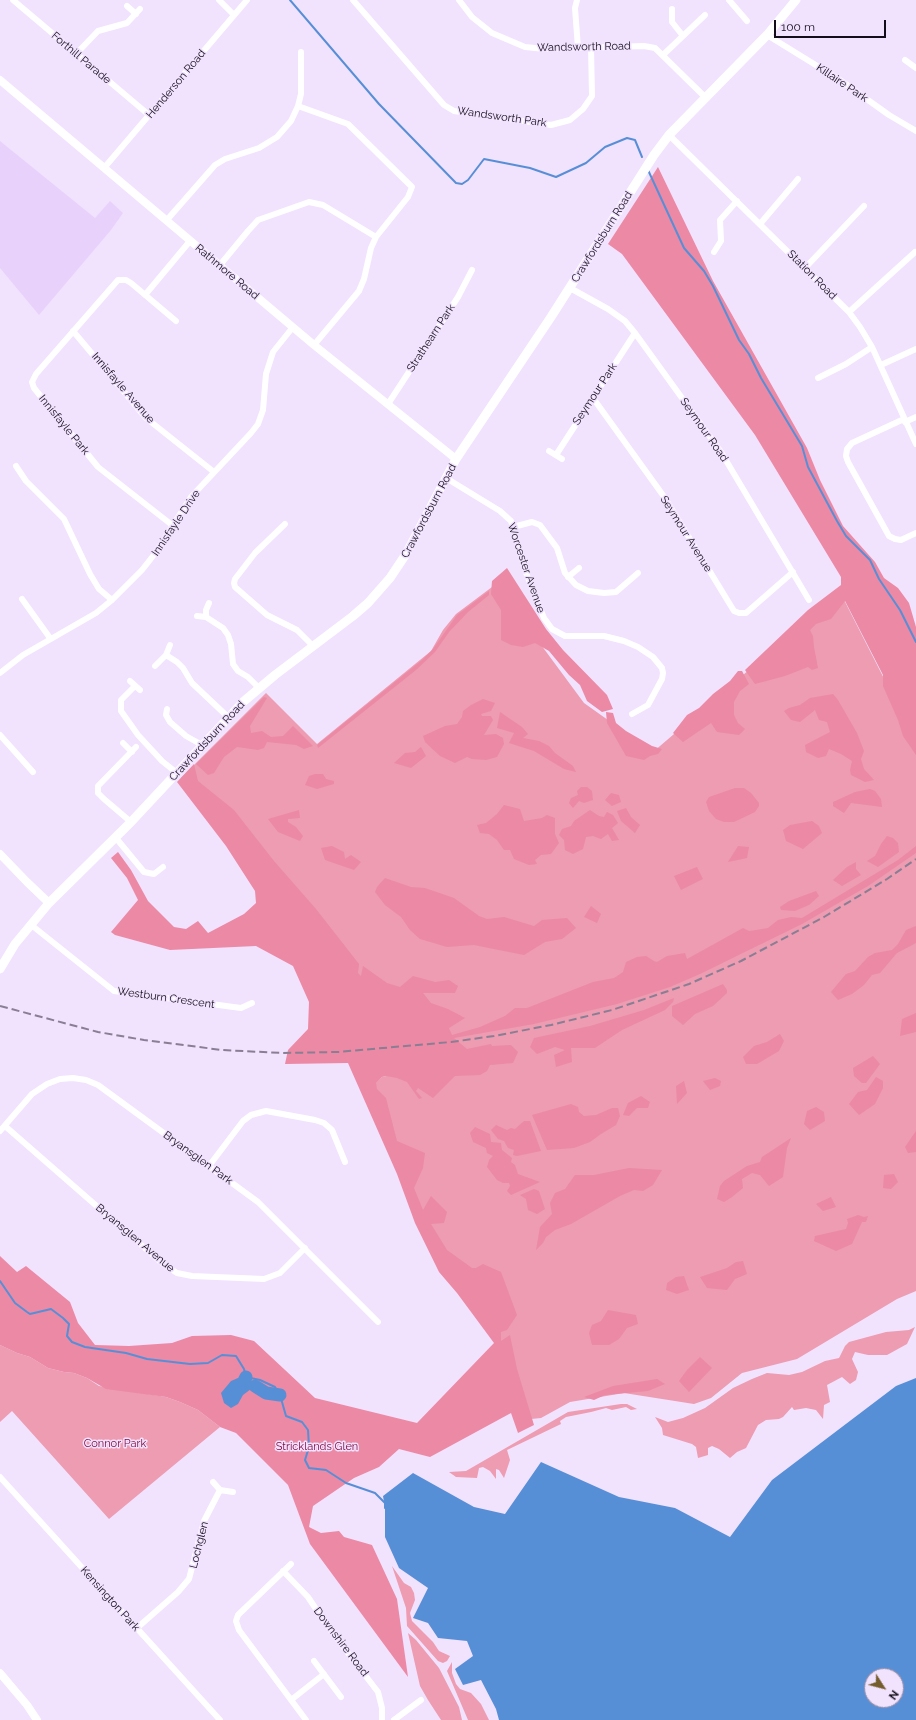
<!DOCTYPE html>
<html>
<head>
<meta charset="utf-8">
<style>
  body { margin:0 }
  #map { position:relative; width:916px; height:1720px; overflow:hidden; background:#f1e2fe; font-family:Raleway,sans-serif }
  canvas { display:block }
  .north { position:absolute; left:864px; top:1668px; width:40px; height:40px; box-sizing:border-box; background:#f1e2fe; border:1px solid #998da3; border-radius:50%; rotate:126deg; font-size:11px; font-weight:700; line-height:16px; text-align:center; color:#140e1a }
  .north::after { content:''; display:block; margin:auto; width:14px; height:18px; background:#745c2c; clip-path:polygon(50% 0,100% 100%,50% 72%,0 100%) }
  .scale { position:absolute; left:774px; top:20px; width:112px; height:18px; box-sizing:border-box; border:2px solid #140e1a; border-top:0; padding-left:5px; font-size:12px; line-height:14px; white-space:nowrap; color:#140e1a; -webkit-text-stroke:3px #f1e2fe; paint-order:stroke }
</style>
</head>
<body>
<div id="map">
<canvas width="916" height="1720"></canvas>
<div class="north">N</div>
<div class="scale">100 m</div>
</div>
<script>
const ctx = document.querySelector('canvas').getContext('2d');
ctx.lineJoin = 'round';
function paint(path, color) { ctx.fillStyle = color; ctx.fill(path, 'evenodd'); }
const toPath = rows => new Path2D(rows.map(r => 'M' + r).join(''));
function strokePath(path, color, width, dash) { ctx.strokeStyle = color; ctx.lineWidth = width; ctx.lineCap = dash ? 'butt' : 'round'; ctx.setLineDash(dash || []); ctx.stroke(path); }
function write(font, color, halo, rows, align = 'center') {
  ctx.font = font + ' Raleway,sans-serif'; ctx.lineWidth = 3; ctx.setLineDash([]); ctx.textBaseline = 'middle'; ctx.strokeStyle = halo; ctx.fillStyle = color; for (const [text, x, y, turn = 0] of rows) {
    ctx.save(); ctx.translate(x, y); ctx.rotate((+turn || 0) * Math.PI / 180); ctx.textAlign = isNaN(turn) ? turn : align; if (halo) ctx.strokeText(text, 0, 0); ctx.fillText(text, 0, 0); ctx.restore();
  }
}
paint(toPath([
  [0,141,95,218,110,201,123,213,111,230,39,315,0,268]
]), '#e8d2fb');
paint(toPath([
  [496,584,584,703,653,752,840,592,900,710,916,724,916,1291,897,1299,797,1359,742,1373,711,1398,694,1404,624,1393,570,1402,541,1418,531,1419,494,1342,432,1239,368,1090,382,1077,421,1068,181,778,266,693,317,744,431,651,443,630,456,614],
  [915,1327,907,1344,887,1355,868,1355,855,1352,852,1359,858,1372,856,1380,850,1384,842,1377,827,1385,830,1402,824,1405,823,1419,816,1410,806,1408,794,1410,792,1407,783,1417,779,1419,766,1420,758,1425,746,1448,737,1452,730,1458,719,1449,712,1446,708,1448,708,1455,698,1458,696,1447,692,1444,663,1435,662,1428,655,1417,668,1422,683,1418,705,1408,733,1388,752,1379,767,1373,789,1375,802,1372,825,1361,839,1358,845,1346,849,1342,886,1332,909,1330],
  [0,1345,17,1353,30,1357,48,1368,64,1372,74,1373,87,1378,99,1386,166,1397,180,1402,198,1410,220,1427,109,1519,12,1411,0,1422],
  [621,1404,627,1404,637,1409,631,1410,626,1407,612,1410,606,1408,591,1412,566,1417,560,1421,561,1424,507,1450,510,1460,504,1478,499,1470,496,1469,496,1479,490,1471,483,1467,479,1468,477,1478,456,1477,449,1472,466,1471,568,1412],
  [392,1566,404,1583,411,1587,414,1593,415,1600,410,1613,412,1621,433,1642,439,1651,450,1656,447,1661,443,1663,438,1661,407,1626,406,1608],
  [408,1633,416,1640,439,1668,459,1707,462,1720,441,1720,428,1700,420,1686],
  [452,1662,452,1673,456,1684,460,1689,471,1693,481,1704,489,1720,468,1720,447,1671]
]), '#ed9cb1');
paint(toPath([
  [658,167,713,281,807,448,820,480,843,526,875,562,884,578,898,588,909,603,916,627,916,755,903,736,898,720,883,686,883,675,845,601,831,619,816,624,810,630,813,636,814,647,818,668,812,670,808,667,785,676,755,684,745,670,808,610,841,585,841,577,755,435,622,254,608,244],
  [507,568,546,629,563,650,607,695,613,709,602,712,587,701,580,685,569,675,549,651,535,643,523,647,511,645,501,640,501,610,491,594,492,581],
  [489,591,489,595,468,612,449,632,435,652,416,670,318,748,317,745,422,660,433,649,457,615],
  [738,671,742,671,749,684,740,691,734,702,734,715,738,723,745,729,739,735,717,732,711,723,683,742,673,733,687,715,699,708,713,694,730,681],
  [833,694,838,700,857,733,864,751,861,759,864,769,874,780,865,782,851,775,850,770,852,761,841,754,829,749,826,756,818,758,806,752,805,745,830,732,827,722,819,720,815,710,800,722,791,720,784,711,789,708,800,705,810,698],
  [264,697,267,698,250,726,251,733,262,731,271,737,283,736,293,726,313,746,304,749,296,745,267,742,264,748,258,750,237,747,224,757,214,773,208,775,196,764],
  [483,699,495,703,491,711,481,714,482,716,491,716,493,720,484,735,496,734,503,738,504,744,497,757,486,760,472,759,467,757,455,763,440,756,425,742,423,736,445,726,457,724,462,717,463,711,471,705],
  [500,712,522,727,528,734,523,738,539,741,549,746,555,753,573,766,576,772,564,769,534,751,509,743,514,733,497,728],
  [606,712,613,713,616,723,626,731,652,746,662,749,658,754,650,756,644,760,626,756,607,723],
  [421,747,426,756,411,768,394,763,405,753,415,752],
  [194,764,198,781,234,810,274,861,316,909,359,964,358,973,361,976,363,966,387,983,400,987,413,976,435,982,449,980,458,986,455,993,423,993,431,1003,448,1009,465,1018,449,1028,452,1035,480,1027,505,1016,515,1008,527,1008,593,982,614,978,623,972,626,962,637,957,646,956,654,961,657,962,667,956,685,953,687,959,743,928,749,931,756,930,768,928,778,920,791,917,802,918,898,860,916,846,916,853,868,886,802,924,700,974,670,987,617,1004,534,1024,454,1038,467,1049,491,1044,492,1046,511,1045,518,1052,513,1063,490,1065,487,1071,480,1075,455,1076,433,1098,418,1088,416,1091,422,1098,419,1099,407,1082,397,1078,386,1076,382,1077,376,1083,377,1089,386,1098,397,1141,425,1153,423,1168,414,1188,423,1210,431,1196,447,1212,444,1223,431,1224,447,1250,472,1268,476,1268,483,1264,501,1272,517,1315,507,1330,501,1332,501,1341,510,1335,517,1369,534,1425,518,1433,511,1413,430,1457,399,1449,379,1467,354,1478,313,1506,309,1527,321,1533,339,1531,344,1537,372,1545,397,1599,408,1677,310,1544,288,1485,236,1433,220,1427,198,1410,180,1402,166,1397,106,1389,87,1378,74,1373,64,1372,48,1368,30,1357,17,1353,0,1345,0,1256,17,1272,26,1266,70,1302,78,1323,95,1345,129,1346,172,1343,192,1336,231,1335,254,1341,315,1398,417,1423,494,1343,457,1293,439,1272,415,1223,397,1174,348,1063,285,1064,288,1050,308,1029,309,1002,293,966,256,946,170,950,115,935,111,932,138,900,127,878,111,858,118,852,131,870,148,901,174,927,186,929,198,921,208,933,244,914,256,903,255,891,226,846,177,782],
  [315,774,323,774,326,779,334,781,334,784,317,789,305,785,309,776],
  [581,787,587,787,592,791,593,800,584,803,579,801,573,808,569,803,571,798,578,795,577,791],
  [735,788,744,788,751,793,759,803,759,806,755,812,734,822,724,822,716,819,709,811,706,802,709,797],
  [870,789,875,791,881,799,882,807,851,803,844,813,833,806,833,802,855,792],
  [611,793,619,795,621,802,612,806,605,800],
  [504,805,520,809,524,821,542,818,547,815,555,818,555,834,559,843,551,854,541,855,535,860,537,864,529,865,514,859,510,850,504,850,497,840,489,834,480,833,477,825,486,823,497,814],
  [626,808,631,817,640,825,635,833,621,821,617,811],
  [299,810,300,818,288,819,288,822,296,827,303,836,300,841,278,832,268,819],
  [590,810,599,816,604,817,607,812,613,815,618,823,612,828,619,840,612,841,608,834,601,839,593,836,586,837,583,849,573,854,565,850,564,840,559,835,562,829,571,826,574,821],
  [812,821,819,826,822,833,803,849,786,841,783,830,790,825],
  [887,836,893,838,898,843,899,852,878,867,867,861,875,856,881,844],
  [332,846,344,852,345,859,351,855,361,862,354,870,325,860,321,848],
  [738,846,749,847,747,858,728,862],
  [856,862,856,869,861,875,842,886,833,880,847,867],
  [697,867,703,879,681,890,674,876],
  [385,878,411,887,425,888,454,898,479,916,487,919,504,917,534,926,542,920,567,918,576,928,562,939,545,942,524,955,474,945,447,947,420,939,410,930,401,917,385,905,375,892,377,887],
  [816,891,819,896,809,905,795,911,781,910,780,907,789,901],
  [591,906,601,914,597,923,584,917],
  [916,926,916,943,897,953,880,973,872,975,864,985,852,994,838,1000,831,992,846,974,855,971,868,957,875,953,892,950,898,944,906,930],
  [723,984,727,990,727,993,713,1006,695,1014,683,1025,672,1016,672,1006],
  [674,998,673,1002,665,1010,622,1030,595,1048,571,1048,572,1062,556,1067,554,1055,565,1050,555,1047,537,1054,530,1047,534,1038,590,1026,644,1010],
  [916,1013,916,1032,900,1036,902,1019],
  [780,1034,784,1041,779,1051,757,1064,746,1064,743,1057,754,1046,767,1042],
  [873,1056,880,1064,866,1083,862,1083,854,1076,853,1068],
  [876,1077,883,1081,883,1088,875,1104,859,1115,849,1104,858,1092,867,1090],
  [715,1078,721,1081,720,1086,710,1090,703,1081],
  [684,1081,687,1093,677,1104,676,1086],
  [641,1096,650,1102,648,1108,637,1108,629,1116,623,1115,628,1103],
  [571,1104,578,1107,579,1112,584,1116,596,1115,612,1108,618,1108,620,1116,616,1125,601,1134,590,1142,574,1148,547,1150,532,1115],
  [816,1107,824,1112,825,1121,810,1130,804,1124,807,1111],
  [524,1121,530,1121,541,1151,517,1156,513,1155,514,1150,508,1148,504,1141,498,1139,491,1130,496,1125,507,1130,511,1128,515,1129],
  [475,1127,490,1134,491,1142,501,1143,502,1150,512,1158,511,1162,515,1165,518,1174,540,1182,511,1195,507,1191,510,1186,509,1183,503,1183,497,1180,487,1167,489,1160,493,1156,487,1153,486,1148,473,1142,470,1133],
  [916,1131,916,1152,908,1153,905,1147],
  [791,1138,787,1148,783,1177,769,1186,760,1175,752,1173,742,1179,743,1188,732,1197,724,1202,717,1199,720,1186,724,1181,747,1166,760,1162,762,1157],
  [629,1168,662,1170,653,1185,643,1191,634,1190,620,1196,571,1224,555,1230,546,1237,543,1243,536,1250,540,1227,552,1214,550,1203,555,1193,565,1189,575,1175,594,1175],
  [894,1174,898,1182,891,1189,883,1188,884,1175],
  [534,1189,539,1191,545,1209,537,1214,528,1210,526,1199,520,1195],
  [831,1197,836,1207,823,1211,816,1204],
  [858,1215,864,1217,868,1216,866,1222,862,1222,852,1244,836,1251,814,1241,815,1236,846,1229,848,1223,847,1219],
  [743,1261,747,1274,735,1279,727,1290,707,1288,700,1277,727,1268,736,1262],
  [684,1276,689,1290,677,1294,666,1290,667,1283,676,1277],
  [608,1310,636,1315,638,1324,627,1328,619,1339,609,1345,592,1345,589,1333,592,1325,601,1321],
  [700,1357,712,1368,689,1392,679,1381,687,1370],
  [657,1379,665,1384,648,1391,605,1395,594,1400,584,1397,613,1386]
]), '#ec89a5');
paint(toPath([
  [238,1378,255,1386,243,1395,238,1404,231,1408,224,1403,221,1393,231,1381],
  [916,1378,916,1720,499,1720,496,1709,481,1680,463,1685,455,1669,473,1656,467,1641,438,1638,428,1623,413,1618,428,1588,399,1568,385,1537,385,1508,383,1496,413,1473,474,1507,505,1514,541,1462,619,1497,675,1508,730,1537,772,1480,896,1386],
  [872,1676,896,1676,896,1700,872,1700]
]), '#578fd7');
strokePath(toPath([
  [290,0,379,104,456,183,462,184,468,180,484,159,530,168,556,177,586,163,605,147,627,138,635,140,642,157],
  [648,170,684,248,704,271,713,286,739,340,749,354,761,378,802,446,808,467,837,521,846,536,870,560,879,579,900,610,916,642],
  [0,1281,15,1303,27,1312,30,1314,51,1309,63,1318,69,1324,67,1336,72,1342,85,1347,126,1353,147,1359,190,1364,208,1363,222,1355,236,1356,244,1369,246,1377,260,1380,275,1387,280,1395,286,1416,302,1422,308,1430,309,1447,305,1460,309,1468,326,1470,346,1483,375,1493,385,1503,385,1508]
]), '#578fd7', 2);
strokePath(toPath([
  [244,1381,246,1377],
  [255,1386,266,1393,280,1395]
]), '#578fd7', 13);
strokePath(toPath([
  [13,0,149,115],
  [219,0,234,15],
  [353,0,444,105,454,111,551,125,570,120,583,109,592,96,591,47],
  [459,0,472,17,492,33,525,47,545,49,644,46,655,48,706,98],
  [577,0,575,8,578,48],
  [729,0,747,21],
  [127,6,136,14],
  [672,9,672,22,683,36],
  [767,35,840,80,889,115,916,131],
  [76,54,98,31,127,23,140,9],
  [664,54,705,15],
  [905,60,916,68],
  [298,106,348,124,412,187,408,197,376,237,371,248,364,279,359,291,314,345],
  [669,135,849,312,860,327,872,347,916,444],
  [104,168,247,0],
  [166,221,215,165,225,159,259,148,277,137,291,121,298,106,301,94,301,52],
  [760,224,798,179],
  [714,252,721,241,720,220,737,201],
  [220,265,248,231,258,220,309,202,323,205,376,237],
  [805,268,864,206],
  [570,288,608,309,625,321,635,333,721,452,809,600],
  [145,295,190,241],
  [849,312,915,252],
  [73,331,146,418,214,472],
  [881,365,916,349],
  [818,378,846,364,872,347],
  [593,398,665,498,734,611,739,613,746,613,793,572],
  [388,404,458,297,472,270],
  [904,419,852,443,847,449,846,456,848,462,889,536,895,539,901,540,916,533],
  [905,422,916,417],
  [549,451,562,459],
  [556,455,635,333],
  [16,466,26,481,64,519,90,574,99,589,112,600],
  [446,478,500,511,511,521,526,573,544,618,552,629,565,636,604,636,624,641,638,647,653,657,662,668,663,673,662,679,648,705,632,714],
  [285,524,255,553,235,579,234,583,235,587,267,615,297,630,313,646],
  [172,525,98,467,34,388,32,382,36,374,118,280,126,280,131,283,176,321],
  [513,527,532,522,540,525,557,548,565,573,576,585,588,591,604,593,616,592,638,573],
  [568,577,579,568],
  [22,599,50,638],
  [209,603,206,610,206,617,223,628,228,635,231,644,233,664,238,671,248,677,259,688],
  [197,616,206,617],
  [166,655,177,662,183,668,192,683,228,717],
  [155,666,166,655,170,645],
  [0,673,23,655,96,613,112,600,142,570,153,556,191,497,251,433,258,424,263,410,266,374,273,352,293,327],
  [130,681,140,690],
  [135,686,121,700,121,711,138,735,162,761,177,773],
  [167,709,166,715,170,722,186,736,202,745],
  [0,735,33,772],
  [123,743,132,752],
  [131,822,104,799,98,793,98,786,136,747],
  [116,838,144,872,154,874,163,867],
  [30,924,114,991,241,1008,252,1003],
  [5,1126,163,1264,177,1273,192,1276,264,1279,280,1273,305,1248],
  [0,1131,32,1094,47,1084,60,1079,73,1078,86,1080,98,1085,258,1202,378,1322],
  [209,1166,243,1121,251,1115,266,1111,315,1120,324,1123,332,1130,345,1162],
  [0,1477,220,1720],
  [213,1482,220,1490,233,1492],
  [291,1564,238,1615,236,1621,239,1630,306,1720],
  [283,1571,308,1597,328,1627,378,1692,382,1708,382,1720],
  [137,1628,178,1592,189,1579,204,1521,220,1490],
  [314,1661,341,1697],
  [291,1700,324,1674],
  [394,1720,421,1700]
]), '#fff', 6);
strokePath(toPath([
  [0,80,314,345,456,459],
  [0,854,27,882,49,903],
  [0,1673,27,1705,37,1720]
]), '#fff', 8);
strokePath(toPath([
  [0,969,15,944,49,903,131,822,243,702,275,675,353,616,368,603,390,578,406,554,456,459,551,317,654,155,669,135,767,35,796,0]
]), '#fff', 9);
strokePath(toPath([
  [0,1006,98,1032,144,1040,222,1050,283,1053,338,1052,451,1042,494,1036,551,1025,612,1010,689,984,741,961,824,917,887,879,916,859]
]), '#897e93', 2, [8, 4]);
write('11px', '#140e1a', '#f1e2fe', [
  ["Wandsworth Road",584,47,-1],
  ["Forthill Parade",81,58,40],
  ["Killaire Park",842,83,34],
  ["Henderson Road",176,84,-50],
  ["Wandsworth Park",502,117,8],
  ["Crawfordsburn Road",602,237,-58],
  ["Rathmore Road",227,272,40],
  ["Station Road",812,275,45],
  ["Strathearn Park",431,338,-57],
  ["Innisfayle Avenue",123,388,49],
  ["Seymour Park",595,394,-57],
  ["Innisfayle Park",64,425,51],
  ["Seymour Road",704,430,55],
  ["Crawfordsburn Road",429,511,-62],
  ["Innisfayle Drive",176,523,-56],
  ["Seymour Avenue",686,534,58],
  ["Worcester Avenue",526,568,71],
  ["Crawfordsburn Road",207,741,-47],
  ["Westburn Crescent",166,998,8],
  ["Bryansglen Park",198,1158,36],
  ["Bryansglen Avenue",135,1238,40],
  ["Lochglen",199,1545,-76],
  ["Kensington Park",110,1599,48],
  ["Downshire Road",341,1642,53]
]);
write('11px', '#840b41', '#f1e2fe', [
  ["Connor Park",115,1444],
  ["Stricklands Glen",317,1447]
]);
</script>
</body>
</html>
